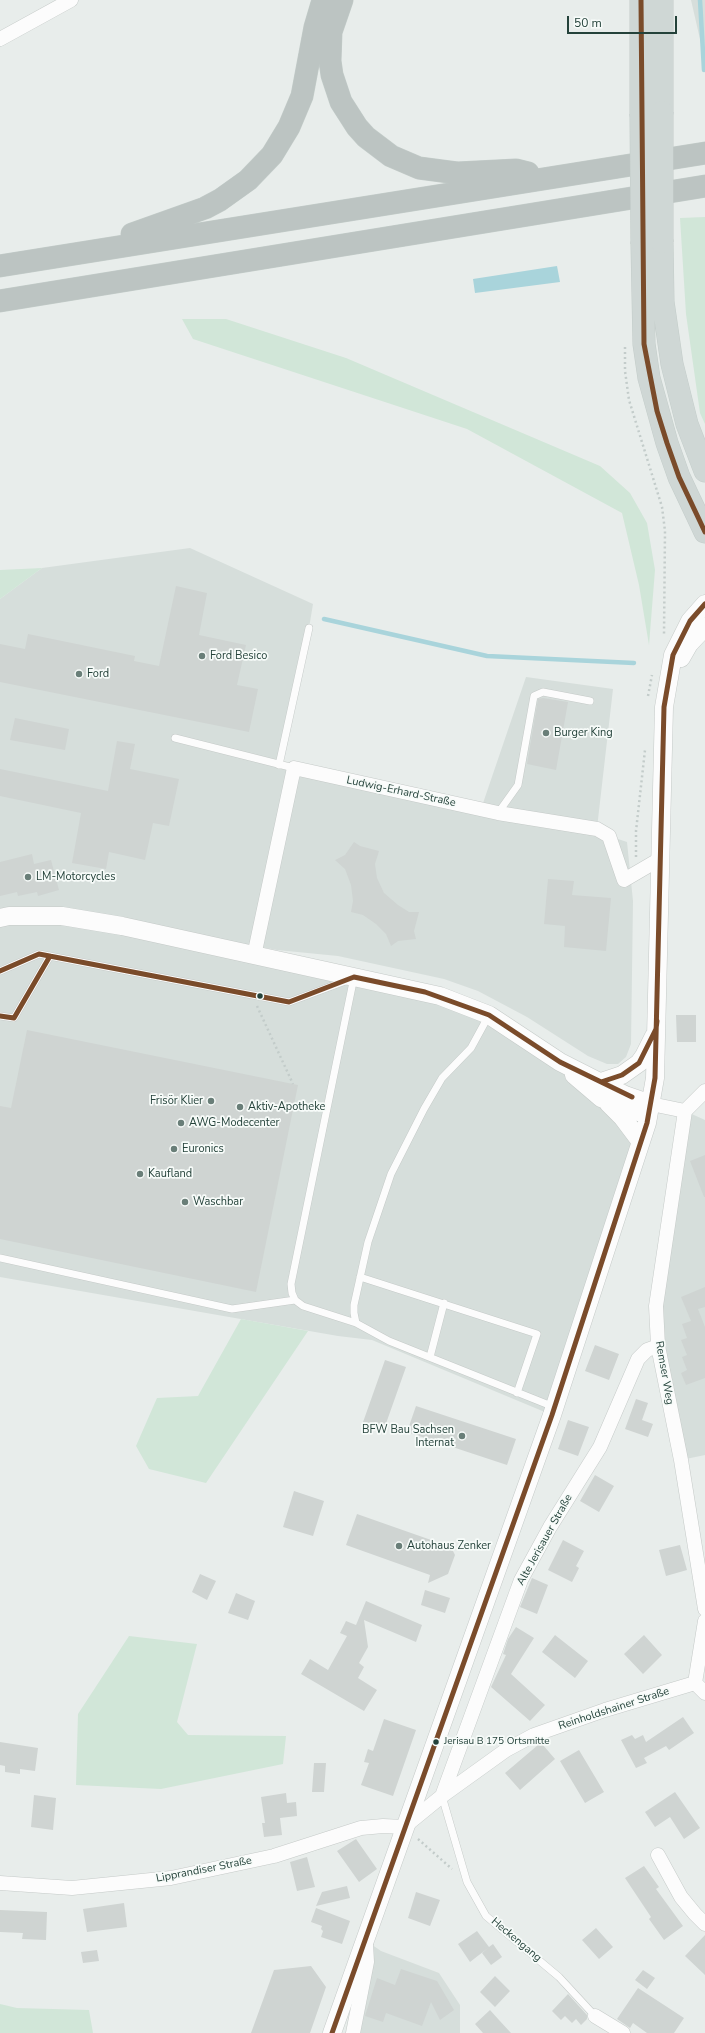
<!DOCTYPE html>
<html>
<head>
<meta charset="utf-8">
<style>
  body { margin:0 }
  #map { position:relative; width:705px; height:2033px; overflow:hidden; background:#e8edeb; font-family:"Nunito Sans",sans-serif }
  canvas { display:block }
  .scale { position:absolute; left:567px; top:16px; width:110px; height:18px; box-sizing:border-box; border:2px solid #24423a; border-top:0; padding-left:5px; font-size:12px; line-height:14px; white-space:nowrap; color:#24423a; -webkit-text-stroke:3px #f7fbf9; paint-order:stroke }
</style>
</head>
<body>
<div id="map">
<canvas width="705" height="2033"></canvas>
<div class="scale">50 m</div>
</div>
<script>
const ctx = document.querySelector('canvas').getContext('2d');
ctx.lineJoin = 'round';
function paint(path, color) { ctx.fillStyle = color; ctx.fill(path, 'evenodd'); }
const toPath = rows => new Path2D(rows.map(r => 'M' + r).join(''));
function strokePath(path, color, width, dash) { ctx.strokeStyle = color; ctx.lineWidth = width; ctx.lineCap = dash ? 'butt' : 'round'; ctx.setLineDash(dash || []); ctx.stroke(path); }
function write(font, color, halo, rows, align = 'center') {
  ctx.font = font + ' "Nunito Sans",sans-serif'; ctx.lineWidth = 3.5; ctx.setLineDash([]); ctx.textBaseline = 'middle'; ctx.strokeStyle = halo; ctx.fillStyle = color; for (const [text, x, y, turn = 0] of rows) {
    ctx.save(); ctx.translate(x, y); ctx.rotate((+turn || 0) * Math.PI / 180); ctx.textAlign = isNaN(turn) ? turn : align; if (halo) ctx.strokeText(text, 0, 0); ctx.fillText(text, 0, 0); ctx.restore();
  }
}
paint(toPath([
  [691,0,705,0,705,61],
  [190,548,313,604,309,628,279,765,481,809,526,677,613,689,597,828,609,836,627,842,633,901,631,1044,626,1057,618,1064,607,1064,588,1056,527,1017,478,991,444,979,338,956,277,950,123,921,0,911,0,599,42,568],
  [61,922,425,992,651,1104,552,1415,372,1340,338,1336,0,1277,0,925],
  [685,1111,705,1120,705,1455,681,1460,658,1346],
  [365,1940,381,1951,439,1973,460,2005,460,2033,353,2033]
]), '#d6dedb');
paint(toPath([
  [705,217,705,424,700,413,686,314,680,218],
  [182,319,226,319,346,358,600,466,630,493,647,523,655,570,649,645,639,585,622,513,467,429,193,339],
  [42,568,0,599,0,570],
  [241,1319,308,1331,206,1483,149,1469,136,1446,157,1398,198,1396],
  [129,1636,197,1644,177,1722,188,1735,286,1736,283,1764,161,1789,76,1785,78,1714],
  [0,2004,17,2008,89,2010,93,2033,0,2033]
]), '#d1e6d8');
paint(toPath([
  [557,266,560,282,475,293,473,279]
]), '#a9d4db');
strokePath(toPath([
  [700,0,704,70],
  [324,619,487,656,634,663]
]), '#a9d4db', 4.5);
paint(toPath([
  [176,586,207,593,199,635,246,645,237,685,258,689,249,732,0,682,0,644,25,649,28,634,135,656,134,661,159,666],
  [543,698,568,702,556,770,527,764,538,699],
  [15,718,69,729,65,750,10,740],
  [117,741,135,744,130,769,179,779,169,826,153,823,145,860,109,852,106,869,72,863,81,813,0,796,0,769,108,791],
  [354,842,360,846,379,851,375,864,377,878,384,893,398,905,409,912,419,912,414,931,416,939,398,941,391,946,386,934,376,924,363,915,351,912,353,901,351,885,345,869,335,860,345,855],
  [32,854,34,864,51,860,59,890,38,896,37,892,18,896,17,892,0,896,0,862],
  [548,879,574,881,572,895,611,898,606,951,564,947,565,926,544,924],
  [676,1015,696,1015,696,1042,677,1042],
  [27,1030,298,1085,256,1292,0,1239,0,1106,11,1108],
  [705,1155,705,1197,704,1197,690,1161],
  [705,1287,705,1307,698,1309,705,1327,705,1378,686,1385,681,1373,687,1370,682,1357,687,1355,681,1340,687,1338,682,1324,691,1321,681,1297],
  [595,1345,619,1354,609,1380,585,1371],
  [385,1360,406,1367,383,1432,362,1425],
  [636,1399,648,1403,642,1420,653,1424,648,1437,625,1429],
  [416,1406,516,1439,507,1465,407,1432],
  [568,1420,589,1427,578,1456,558,1449],
  [595,1475,614,1486,599,1512,580,1501],
  [294,1491,324,1501,313,1536,283,1527],
  [357,1514,451,1547,455,1555,448,1574,428,1583,430,1575,346,1545],
  [563,1540,584,1551,576,1566,579,1568,572,1582,548,1570],
  [680,1545,687,1570,666,1576,659,1550],
  [200,1574,216,1581,207,1600,192,1592],
  [532,1578,548,1585,537,1614,520,1607],
  [425,1590,450,1598,445,1613,421,1605],
  [236,1593,255,1601,248,1620,228,1613],
  [366,1601,422,1625,416,1642,364,1620,368,1647,359,1663,364,1667,358,1678,377,1690,364,1711,301,1674,310,1659,328,1670,347,1636,340,1633,346,1621,356,1625],
  [516,1627,534,1638,511,1674,545,1705,530,1721,491,1687,506,1655,503,1654,508,1639],
  [555,1635,588,1661,575,1678,542,1652],
  [644,1635,662,1655,643,1674,624,1654],
  [683,1717,694,1733,669,1750,666,1746,644,1758,647,1763,636,1768,621,1740,632,1735,635,1739,643,1735,646,1742],
  [384,1719,416,1730,393,1796,361,1785,369,1763,364,1762,368,1749,373,1751],
  [0,1742,38,1748,35,1771,20,1769,20,1774,5,1772,5,1766,0,1765],
  [538,1745,543,1745,555,1759,520,1790,505,1773],
  [579,1750,604,1792,585,1803,560,1761],
  [314,1763,326,1763,324,1792,312,1792],
  [675,1792,700,1828,684,1839,670,1817,655,1827,645,1812],
  [286,1793,287,1803,296,1802,297,1816,280,1818,282,1835,264,1837,262,1823,265,1823,261,1797],
  [34,1795,56,1798,53,1830,31,1827],
  [356,1839,377,1869,359,1882,337,1851],
  [307,1857,315,1887,297,1891,290,1862],
  [644,1866,659,1887,656,1889,683,1926,664,1940,649,1919,651,1917,625,1878],
  [347,1886,350,1898,316,1906,322,1892],
  [416,1892,440,1900,430,1926,408,1918],
  [124,1903,127,1927,87,1932,83,1909],
  [316,1908,350,1921,342,1944,321,1937,323,1931,321,1929,322,1926,311,1922],
  [0,1910,47,1912,46,1940,22,1939,23,1933,0,1932],
  [596,1928,613,1947,599,1959,582,1940],
  [477,1931,489,1947,493,1944,502,1957,491,1965,482,1953,488,1948,470,1962,458,1944],
  [705,1935,705,1975,685,1956],
  [97,1950,99,1961,83,1963,81,1952],
  [311,1966,326,1987,310,2033,251,2033,274,1970],
  [401,1969,437,1981,454,2010,440,2020,431,2002,422,2026,386,2013,383,2022,365,2016,377,1978,395,1985],
  [643,1970,655,1978,647,1989,635,1980],
  [495,1976,510,1991,495,2007,480,1992],
  [638,1988,684,2018,674,2033,647,2033,633,2023,630,2028,617,2019],
  [568,1994,587,2015,587,2019,581,2025,576,2019,572,2023,565,2016,561,2020,552,2011],
  [490,2010,499,2020,511,2033,483,2033,475,2024]
]), '#cfd4d2');
const service = toPath([
  [175,738,294,768],
  [279,765,309,628],
  [498,813,518,785,534,696,543,692,590,701],
  [0,971,39,954,289,1002,348,980],
  [354,977,291,1284,292,1293,295,1300,303,1306,356,1323],
  [489,1015,471,1048,442,1078,424,1109,391,1174,368,1242,354,1305,354,1313,356,1323,389,1341,554,1407],
  [0,1016,14,1018,50,956],
  [0,1258,232,1309,295,1300],
  [360,1277,537,1334,517,1393],
  [430,1357,444,1303],
  [442,1796,467,1882,486,1916,559,1977,595,2016]
]);
const minor = toPath([
  [0,39,71,0],
  [254,956,294,768,498,813,597,829,609,836,624,880,660,859],
  [705,1091,685,1111,656,1306,658,1346,681,1460,705,1609],
  [651,1104,685,1111],
  [695,1683,705,1621],
  [695,1683,705,1693],
  [442,1796,521,1580,550,1527,600,1447,638,1359,647,1350,658,1346],
  [658,1855,681,1897,695,1914,705,1924],
  [0,1883,72,1888,171,1878,274,1856,361,1828,383,1826,404,1827,442,1796,506,1750,534,1735,605,1710,695,1683],
  [595,2016,623,2033],
  [353,2033,367,1962,366,1944]
]);
const tertiary = toPath([
  [681,658,689,644,705,627],
  [0,918,9,916,62,916,122,926,440,996,489,1015,560,1062,625,1095,651,1104],
  [574,1075,601,1098,639,1112],
  [601,1082,622,1075,639,1063,644,1056,654,1036],
  [608,1103,623,1118,641,1142],
  [332,2033,552,1415,647,1123,655,1078,664,707,673,655,690,621,705,604]
]);
const primary = toPath([
  [641,0,641,114],
  [662,112,662,0],
  [662,242,663,302,672,364,687,424,705,471],
  [642,244,644,344,649,378,667,443,679,477,705,532]
]);
const motorway = toPath([
  [342,0,331,32,330,61,332,75,341,102,357,127,366,137,391,156,419,168,457,173,516,170,528,173],
  [132,234,205,208,220,200,248,180,272,155,289,127,302,96,315,27,323,0],
  [0,266,705,153],
  [0,301,705,186]
]);
strokePath(service, '#c5cac8', 8);
strokePath(minor, '#c5cac8', 15);
strokePath(tertiary, '#c5cac8', 19);
strokePath(primary, '#c3ccc9', 23);
strokePath(motorway, '#c3ccc9', 23);
strokePath(toPath([
  [625,347,625,371,629,400,662,507,665,531,664,636],
  [648,696,652,675],
  [636,857,636,831,645,750],
  [257,1006,293,1084],
  [418,1839,452,1869]
]), '#c3ccca', 2.5, [2, 3]);
strokePath(service, '#fcfcfc', 7);
strokePath(minor, '#fcfcfc', 14);
strokePath(tertiary, '#fcfcfc', 18);
strokePath(primary, '#cfd7d5', 22);
strokePath(motorway, '#bcc4c2', 22);
const primaryBridge = toPath([
  [662,112,662,242],
  [641,114,642,244]
]);
strokePath(primaryBridge, '#c3ccc9', 23, []);
strokePath(primaryBridge, '#cfd7d5', 22);
strokePath(toPath([
  [641,0,644,344,657,411,667,443,679,477,705,532],
  [0,971,39,954,289,1002,354,977],
  [354,977,425,992,489,1015,560,1062,632,1097],
  [0,1016,14,1018,50,956],
  [601,1082,622,1075,639,1063,656,1029,657,1021],
  [332,2033,552,1415,647,1123,655,1078,664,707,673,655,690,621,705,604]
]), '#7a4b2a', 5);
for (const [x, y, r, color] of [
  [202,656,4,"#697e78"],
  [79,674,4,"#697e78"],
  [546,733,4,"#697e78"],
  [28,877,4,"#697e78"],
  [260,996,3.5,"#24423a"],
  [211,1101,4,"#697e78"],
  [240,1107,4,"#697e78"],
  [181,1123,4,"#697e78"],
  [174,1149,4,"#697e78"],
  [140,1174,4,"#697e78"],
  [185,1202,4,"#697e78"],
  [462,1436,4,"#697e78"],
  [399,1546,4,"#697e78"],
  [436,1742,3.5,"#24423a"]
]) { const dot = new Path2D(); dot.arc(x, y, r, 0, 2 * Math.PI); ctx.fillStyle = color; ctx.fill(dot); strokePath(dot, '#f7fbf9', 1.5); }
write('10px', '#24423a', '#f7fbf9', [
  ["Jerisau B 175 Ortsmitte",444,1742]
], 'left');
write('11px', '#24423a', '#f7fbf9', [
  ["Ford Besico",210,656],
  ["Ford",87,674],
  ["Burger King",554,733],
  ["LM-Motorcycles",36,877],
  ["Frisör Klier",203,1101,"right"],
  ["Aktiv-Apotheke",248,1107],
  ["AWG-Modecenter",189,1123],
  ["Euronics",182,1149],
  ["Kaufland",148,1174],
  ["Waschbar",193,1202],
  ["BFW Bau Sachsen",454,1430,"right"],
  ["Internat",454,1443,"right"],
  ["Autohaus Zenker",407,1546]
], 'left');
write('11px', '#24423a', '#f7fbf9', [
  ["Ludwig-Erhard-Straße",401,792,12],
  ["Remser Weg",664,1373,80],
  ["Alte Jerisauer Straße",545,1540,-61],
  ["Reinholdshainer Straße",614,1709,-18],
  ["Lipprandiser Straße",204,1870,-11],
  ["Heckengang",516,1940,40]
]);
</script>
</body>
</html>
